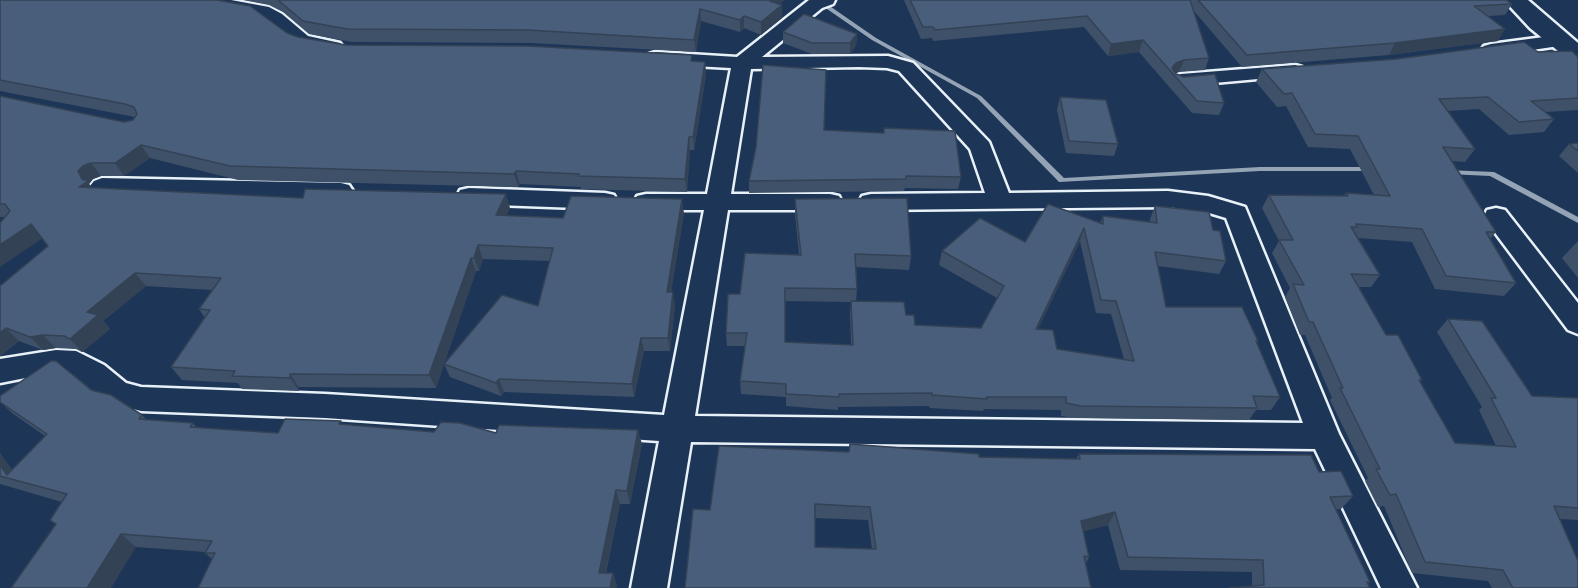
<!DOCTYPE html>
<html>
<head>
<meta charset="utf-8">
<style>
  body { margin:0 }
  canvas { display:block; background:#1d3557 }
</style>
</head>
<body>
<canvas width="1578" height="588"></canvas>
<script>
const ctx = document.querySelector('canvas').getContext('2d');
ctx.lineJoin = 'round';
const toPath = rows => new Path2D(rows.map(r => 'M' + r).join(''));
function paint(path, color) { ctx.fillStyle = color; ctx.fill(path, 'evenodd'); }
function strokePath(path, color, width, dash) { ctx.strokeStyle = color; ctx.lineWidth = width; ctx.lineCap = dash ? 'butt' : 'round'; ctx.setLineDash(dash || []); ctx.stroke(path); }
paint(toPath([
  [814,0,821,0,876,38,981,96,1064,178,1260,167,1370,167,1374,169,1370,171,1260,171,1059,182,977,98,872,40,814,0],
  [1446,170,1494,172,1578,217,1578,223,1490,176,1449,174,1446,174,1445,172,1446,170]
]), '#95a4b5');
const minor = toPath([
  [191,0,231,0,269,7,282,14,308,36,340,43,343,47,340,51,333,53,294,44,268,22,257,16,200,6,193,4,191,0],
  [809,0,835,0,833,4,822,8,762,57,888,56,913,63,989,142,1009,193,1168,191,1208,196,1245,207,1339,434,1417,588,1381,588,1315,449,691,442,667,588,631,588,659,441,325,418,141,411,106,402,71,373,56,372,0,383,0,359,56,350,76,351,104,365,126,383,141,387,325,394,664,415,704,210,646,210,637,208,634,202,637,196,646,194,707,194,731,68,656,64,649,62,646,58,649,54,656,52,737,57,809,0],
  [859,67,887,68,899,71,970,149,985,193,871,194,862,196,859,202,862,208,871,210,1168,207,1206,212,1226,218,1303,423,695,416,728,210,830,210,839,208,842,202,839,196,830,194,731,194,751,69,859,67],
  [1559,35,1566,37,1569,41,1566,45,1491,56,1484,54,1481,50,1484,46,1491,44,1559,35],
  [1295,65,1302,67,1305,71,1302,75,1181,86,1174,84,1171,80,1174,76,1181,74,1295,65],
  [102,178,341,183,349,185,353,191,349,197,341,199,102,194,94,191,90,186,94,181,102,178],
  [469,188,605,193,614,195,617,201,614,207,605,209,469,204,460,202,457,196,460,190,469,188],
  [1496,208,1505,210,1578,303,1578,334,1568,330,1487,222,1484,216,1487,210,1496,208]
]);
const secondary = toPath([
  [1504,0,1528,0,1578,43,1578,62,1569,60,1530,28,1504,0]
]);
strokePath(minor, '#e8f1f8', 5);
strokePath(secondary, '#e8f1f8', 5);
paint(minor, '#1d3557');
paint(secondary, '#1d3557');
paint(toPath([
  [0,0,287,33,298,37,346,45,705,62,706,75,694,150,690,150,687,192,581,189,581,187,520,184,518,187,238,180,150,158,124,176,101,176,93,179,89,184,93,188,510,208,506,216,563,218,684,213,671,292,675,305,670,351,644,351,634,397,504,392,501,396,450,377,444,364,436,388,299,387,299,391,242,389,238,383,182,380,171,367,205,318,199,309,212,290,146,286,103,321,110,329,82,352,76,349,56,348,43,350,19,341,0,356,0,286,48,246,42,238,5,217,0,217,0,96,124,122,133,120,135,117,0,91],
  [483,259,550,261,538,306,444,364,476,271,479,271],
  [243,0,784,0,780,4,782,5,782,18,761,35,744,28,740,32,701,21,696,52,531,43,352,42,309,34,283,12,269,5],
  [904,0,1506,0,1512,4,1505,15,1488,16,1498,41,1389,55,1242,67,1194,11,1209,58,1205,70,1179,72,1175,73,1224,103,1219,115,1192,113,1139,52,1108,56,1084,27,933,41,932,38,921,39],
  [783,32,857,34,856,45,850,54,812,54,783,43],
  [1538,52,1578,57,1578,110,1545,112,1554,119,1544,132,1509,135,1479,109,1447,111,1475,149,1465,162,1452,161,1496,232,1490,239,1516,283,1504,296,1435,289,1412,242,1358,238,1380,275,1371,287,1359,287,1386,335,1422,380,1420,383,1455,443,1496,446,1479,410,1482,407,1437,332,1448,319,1532,396,1578,398,1578,520,1560,519,1578,588,1492,588,1488,581,1412,573,1384,506,1378,507,1365,481,1368,478,1330,400,1332,398,1305,335,1300,335,1285,297,1290,288,1272,253,1279,241,1262,208,1269,195,1344,196,1346,193,1374,195,1350,149,1308,147,1286,106,1277,107,1256,82,1262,69],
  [1060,97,1118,144,1114,156,1066,153,1057,110],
  [884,128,961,177,958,189,905,188,904,191,749,193,749,181,824,130,883,133],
  [1578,143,1578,173,1559,156,1569,144],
  [795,199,911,256,909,270,856,267,857,289,856,301,906,315,915,325,981,328,997,298,939,265,942,251,1025,242,1100,223,1103,216,1150,222,1150,219,1155,206,1213,230,1226,261,1219,274,1158,266,1166,307,1258,341,1257,344,1280,397,1271,410,1256,410,1249,420,1075,418,1061,416,1061,410,984,409,983,411,930,408,929,406,838,407,838,410,786,406,786,397,741,394,740,381,745,346,727,346,726,333,740,294,799,255,795,213],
  [1080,241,1096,313,1111,314,1124,359,1057,349,1038,329],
  [785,301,851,302,850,314,851,345,785,342],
  [1578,241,1578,278,1562,258],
  [91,390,142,415,146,419,193,423,197,428,278,433,343,425,434,432,496,433,642,444,630,504,620,504,606,573,613,573,617,586,212,559,205,553,206,552,136,547,56,524,62,502,0,484,0,453,12,470,45,436,12,413,0,402,0,396],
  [850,444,979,457,1076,459,1079,454,1319,472,1353,496,1341,509,1336,509,1370,582,1368,584,1252,586,1252,572,1120,570,1108,525,1083,531,1089,557,1086,563,685,588,710,510,849,452],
  [815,518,868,520,872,549,815,547]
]), '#3f5169');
paint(toPath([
  [770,0,784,0,770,13],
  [782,5,782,18,761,35,761,22],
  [700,9,701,21,696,52,694,40],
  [744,16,744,28,740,32,740,20],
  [1505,29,1498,41,1389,55,1395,43],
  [857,34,856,45,850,54,850,43],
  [1143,40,1139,52,1108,56,1111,44],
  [1184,60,1179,72,1173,74,1172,68,1176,63],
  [705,62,706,75,694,150,693,137],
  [689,137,690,150,687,192,685,179],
  [141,145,150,158,124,176,115,163],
  [91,163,101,176,93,179,89,184,98,195,79,187,78,171,83,166],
  [516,171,520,184,518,187,514,174],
  [506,194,510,208,501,229,496,215],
  [682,199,684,213,669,305,667,292],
  [31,224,43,238,0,267,0,245],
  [1084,228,1080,241,1032,342,1036,329],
  [478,245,483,259,479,271,474,258],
  [471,258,476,271,436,388,429,375],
  [135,273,146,286,103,321,110,329,82,352,70,339,87,312],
  [673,292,675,305,670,351,668,338],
  [6,328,19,341,0,356,0,333],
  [43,335,56,348,43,350,30,337],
  [641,338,644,351,634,397,632,384],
  [290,374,299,387,299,391,290,378],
  [499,379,504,392,501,396,496,383],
  [638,430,642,444,630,504,627,491],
  [0,453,19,481,7,475,0,465],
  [616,490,620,504,603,585,599,573],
  [1115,512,1108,525,1074,534,1081,521],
  [121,534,136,547,111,588,87,588],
  [613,573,617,586,616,588,610,588]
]), '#334255');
const building = toPath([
  [0,0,217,0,250,6,287,33,298,37,346,45,528,46,692,55,691,61,705,62,693,137,689,137,685,179,578,176,579,174,516,171,514,174,230,166,141,145,115,163,91,163,83,166,78,171,82,179,88,181,79,187,303,198,305,189,506,194,496,215,563,218,571,196,682,199,667,292,673,292,668,338,641,338,632,384,499,379,496,383,444,364,502,295,538,306,553,248,478,245,474,258,471,258,429,375,290,374,290,378,232,376,235,371,171,367,210,310,199,309,221,278,135,273,87,312,98,315,70,339,64,336,43,335,30,337,6,328,0,333,0,286,48,246,31,224,0,245,0,223,10,211,5,204,0,204,0,96,124,122,133,120,137,114,134,107,125,104,0,80,0,0],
  [278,0,770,0,770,1,782,5,761,22,744,16,740,20,700,9,694,40,528,30,347,29,303,21,278,0],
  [910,0,1190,0,1209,58,1184,60,1176,63,1172,68,1176,74,1184,77,1215,74,1224,103,1197,101,1143,40,1111,44,1087,16,935,30,933,27,923,27,910,0],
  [1198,0,1506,0,1512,4,1474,6,1505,29,1395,43,1247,55,1198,0],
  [804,14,857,34,850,43,812,43,783,32,804,14],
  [1524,42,1538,52,1572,51,1578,57,1578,98,1531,101,1554,119,1519,122,1488,97,1439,99,1475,149,1443,147,1496,232,1486,232,1516,283,1446,276,1422,229,1356,224,1357,227,1351,227,1380,275,1351,274,1386,335,1398,335,1422,380,1419,380,1455,443,1516,447,1491,398,1496,398,1448,319,1482,321,1532,396,1578,398,1578,508,1554,506,1578,561,1578,588,1513,588,1503,570,1425,562,1396,494,1390,495,1376,469,1380,469,1340,388,1343,388,1313,322,1309,322,1293,284,1304,285,1279,240,1293,240,1269,195,1348,196,1346,193,1390,196,1358,136,1315,134,1292,93,1284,94,1262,69,1396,59,1524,42],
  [763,65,826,70,824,130,884,133,884,128,955,131,961,177,906,176,906,179,749,181,756,147,763,65],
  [1060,97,1106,100,1118,144,1069,141,1060,97],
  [1578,143,1578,151,1569,144,1578,143],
  [907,198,911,256,855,254,857,289,785,288,785,342,853,345,851,301,904,302,906,315,914,315,915,325,981,328,1004,286,942,251,980,218,1025,242,1048,204,1103,224,1103,216,1157,223,1155,206,1209,212,1213,230,1220,231,1226,261,1155,252,1166,307,1242,307,1258,341,1256,341,1280,397,1253,396,1257,408,1081,406,1066,403,1066,397,986,397,987,399,932,395,932,393,839,394,839,397,786,394,786,384,740,381,747,333,726,333,728,294,740,294,745,253,801,255,795,199,907,198],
  [1084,228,1101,300,1116,301,1134,361,1057,349,1053,330,1036,329,1084,228],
  [51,361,56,361,91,390,111,395,142,415,139,419,193,423,190,427,278,433,285,419,341,421,339,424,434,432,441,422,460,423,496,433,499,425,638,430,627,491,616,490,599,573,613,573,610,588,198,588,215,553,205,553,212,541,121,534,87,588,11,588,56,524,50,520,67,494,0,476,0,465,7,475,47,434,0,402,0,396,51,361],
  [850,444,979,454,979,457,1080,459,1079,454,1311,455,1319,472,1341,471,1353,496,1330,497,1370,582,1367,582,1370,588,1229,588,1264,585,1263,560,1128,557,1115,512,1081,521,1089,557,1084,556,1091,588,685,588,693,509,710,510,719,446,849,452,850,444],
  [815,504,870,507,876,549,815,547,815,504]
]);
paint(building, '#495e7a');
strokePath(building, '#334255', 1.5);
</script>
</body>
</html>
